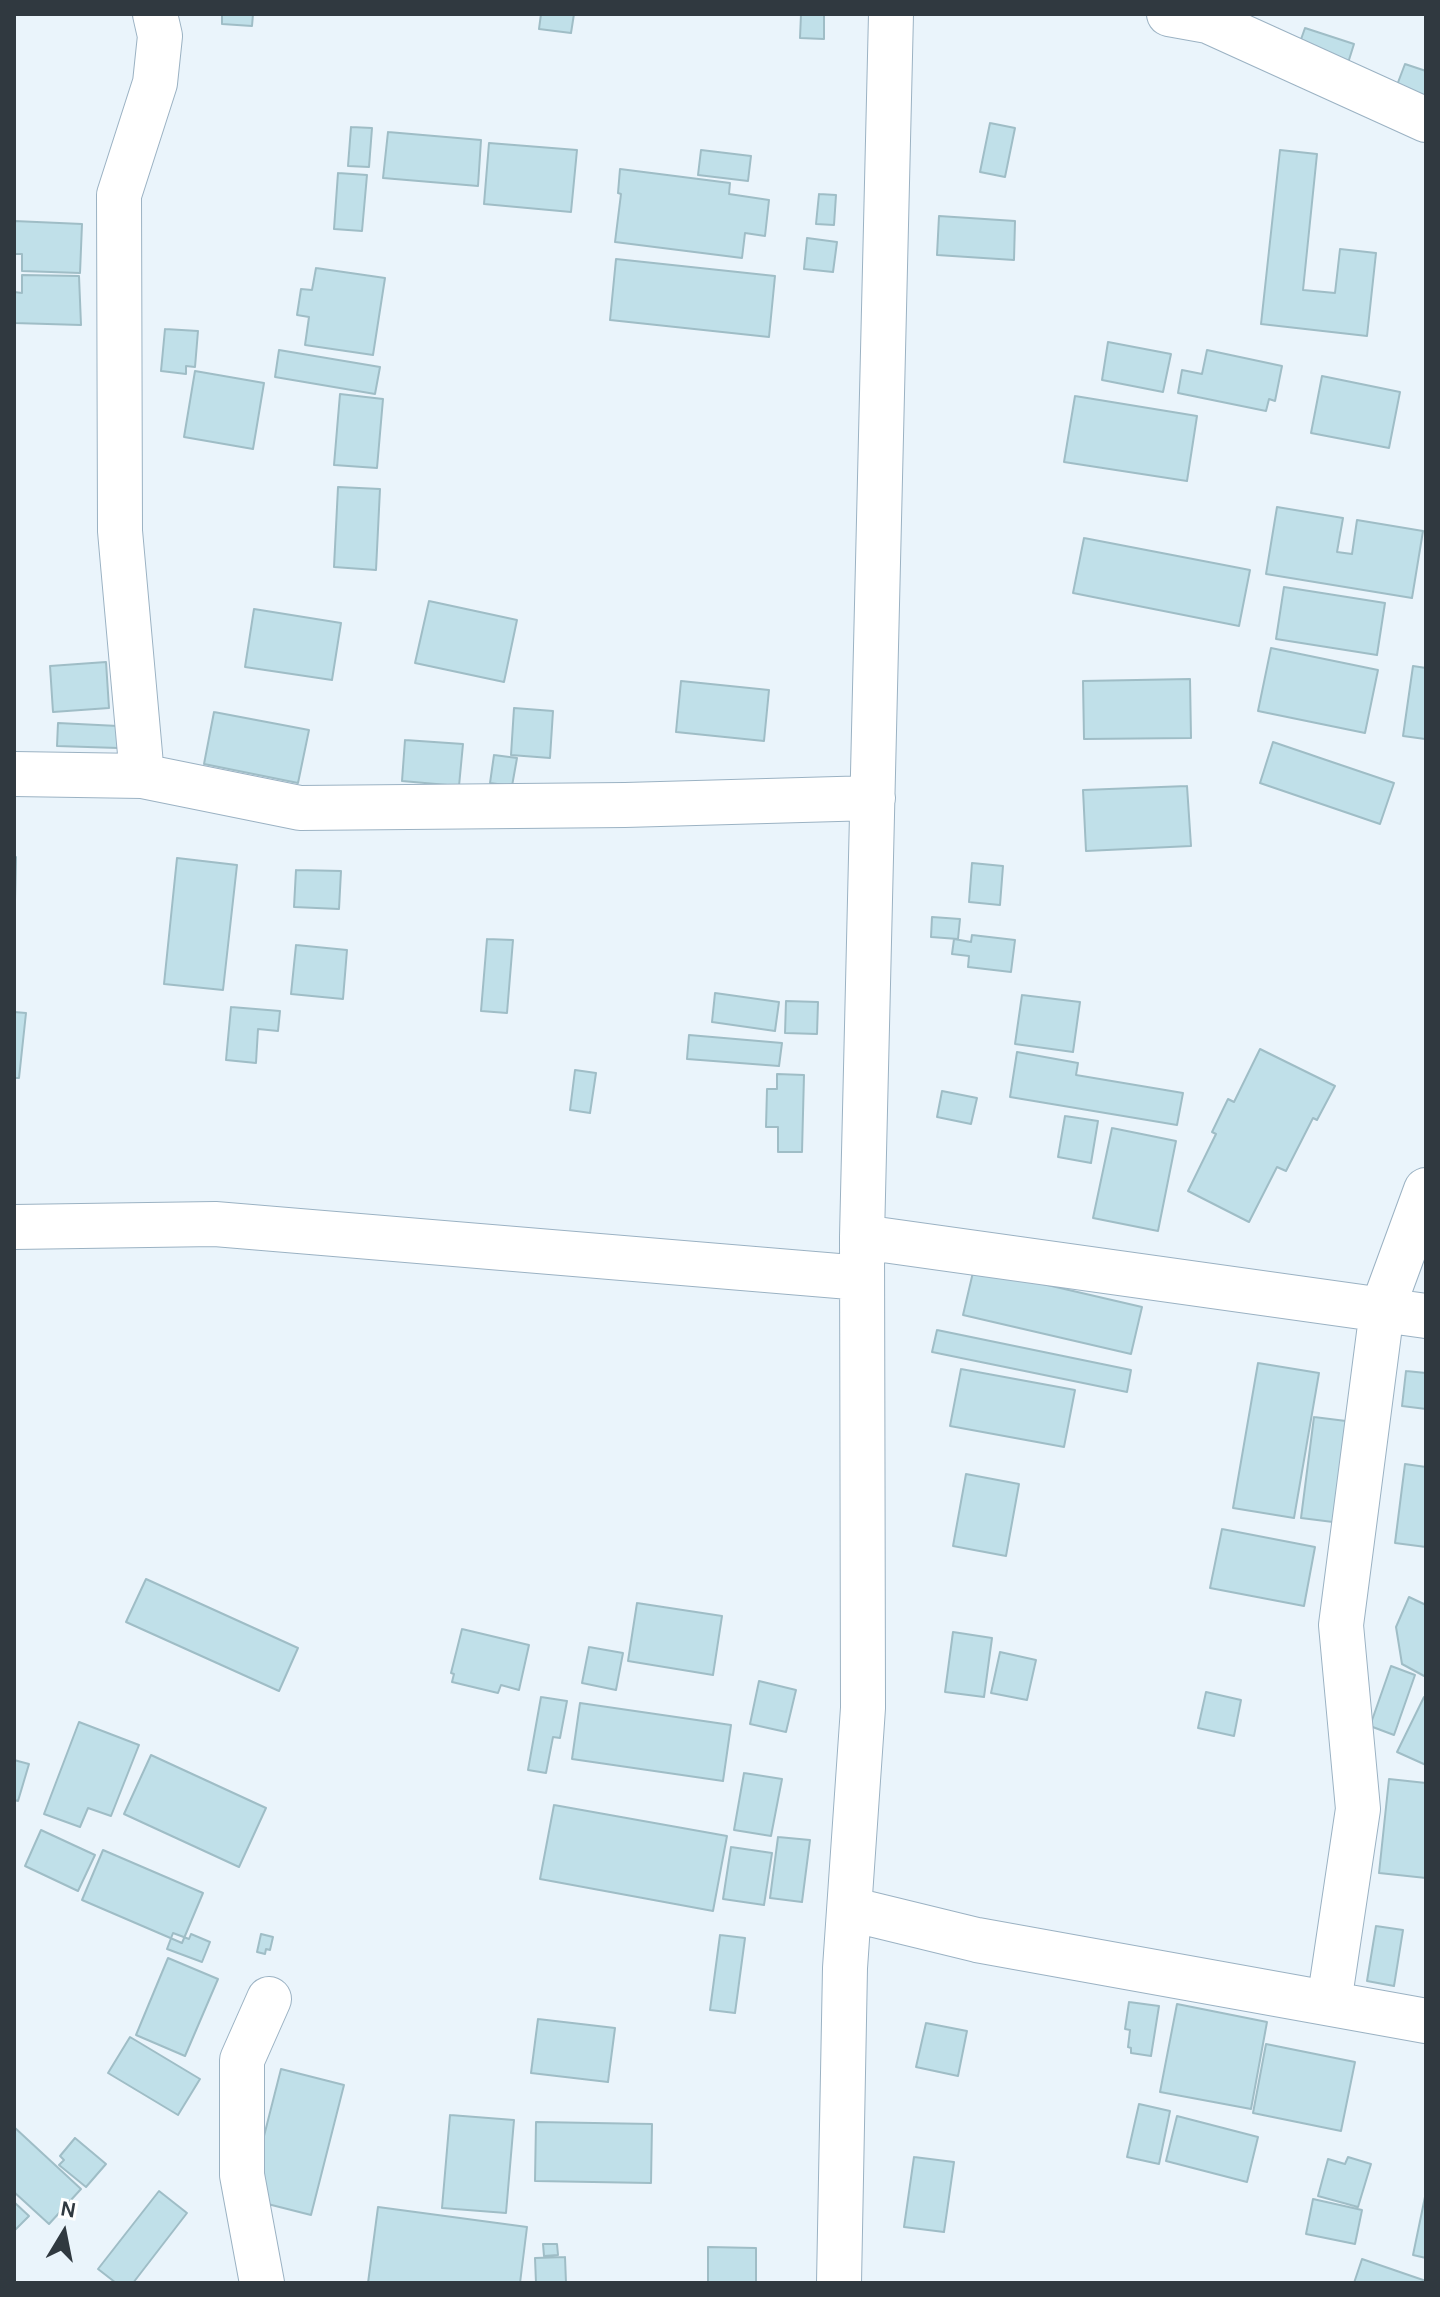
<!DOCTYPE html>
<html>
<head>
<meta charset="utf-8">
<style>
  body { margin:0 }
  #map { position:relative; width:1440px; height:2297px; overflow:hidden; background:#eaf4fb; font-family:Karla,sans-serif }
  canvas { display:block }
  .frame { position:absolute; inset:0; border:16px solid #303940; pointer-events:none }
  .north { position:absolute; left:24px; top:2193px; width:80px; height:80px; -webkit-text-stroke:6px #fff; paint-order:stroke; rotate:10deg; font-size:22px; font-weight:700; line-height:32px; text-align:center; color:#303940 }
  .north::after { content:''; display:block; margin:auto; width:28px; height:36px; background:#303940; clip-path:polygon(50% 0,100% 100%,50% 72%,0 100%) }
</style>
</head>
<body>
<div id="map">
<canvas width="1440" height="2297"></canvas>
<div class="frame"></div>
<div class="north">N</div>
</div>
<script>
const ctx = document.querySelector('canvas').getContext('2d');
ctx.lineJoin = 'round';
function paint(path, color) { ctx.fillStyle = color; ctx.fill(path, 'evenodd'); }
const toPath = rows => new Path2D(rows.map(r => 'M' + r).join(''));
function strokePath(path, color, width, dash) { ctx.strokeStyle = color; ctx.lineWidth = width; ctx.lineCap = dash ? 'butt' : 'round'; ctx.setLineDash(dash || []); ctx.stroke(path); }
const building = toPath([
  [222,14,253,14,252,26,222,24,222,14],
  [541,14,574,14,571,33,539,29,541,14],
  [801,14,824,14,824,39,800,38,801,14],
  [1305,28,1354,44,1348,63,1299,45,1305,28],
  [1405,64,1426,71,1426,104,1394,93,1405,64],
  [990,123,1015,128,1005,177,980,172,990,123],
  [351,127,372,128,369,167,348,166,351,127],
  [388,132,481,140,478,186,383,178,388,132],
  [489,143,577,150,571,212,484,204,489,143],
  [701,150,751,156,748,181,698,175,701,150],
  [1280,150,1317,154,1303,290,1335,293,1340,249,1376,253,1367,336,1261,324,1280,150],
  [620,169,730,183,729,194,769,200,765,236,745,233,742,258,615,242,621,194,618,193,620,169],
  [338,173,367,175,362,231,334,229,338,173],
  [819,194,836,195,834,225,816,224,819,194],
  [939,216,1015,221,1014,260,937,255,939,216],
  [14,221,82,224,80,273,22,271,22,254,14,254,14,221],
  [807,238,837,242,833,272,804,269,807,238],
  [616,259,775,276,769,337,610,320,616,259],
  [316,268,385,278,373,355,305,345,309,317,297,315,301,289,312,290,316,268],
  [22,275,79,276,81,325,14,323,14,292,22,293,22,275],
  [165,329,198,331,195,367,186,366,186,374,161,371,165,329],
  [1108,342,1171,354,1163,392,1102,380,1108,342],
  [279,350,380,367,375,394,275,377,279,350],
  [1207,350,1282,366,1275,401,1269,399,1266,411,1178,393,1182,370,1202,374,1207,350],
  [195,371,264,383,253,449,184,437,195,371],
  [1322,376,1400,392,1389,448,1311,433,1322,376],
  [340,394,383,399,377,468,334,465,340,394],
  [1075,396,1197,416,1187,481,1064,462,1075,396],
  [338,487,380,489,376,570,334,567,338,487],
  [1277,507,1343,518,1337,552,1352,554,1357,520,1423,531,1412,598,1266,574,1277,507],
  [1084,538,1250,570,1239,626,1073,593,1084,538],
  [1284,587,1385,603,1377,655,1276,639,1284,587],
  [429,601,517,620,504,682,415,663,429,601],
  [254,609,341,623,332,680,245,667,254,609],
  [1271,648,1378,670,1365,733,1258,711,1271,648],
  [106,662,109,708,53,712,50,666,106,662],
  [1413,666,1426,668,1425,739,1403,736,1413,666],
  [1190,679,1191,738,1084,739,1083,681,1190,679],
  [681,681,769,690,764,741,676,732,681,681],
  [514,708,553,711,550,758,511,755,514,708],
  [214,712,309,730,298,783,204,764,214,712],
  [58,723,118,726,118,748,57,746,58,723],
  [405,740,463,744,459,786,402,781,405,740],
  [1273,742,1394,783,1380,824,1260,783,1273,742],
  [494,755,517,758,512,786,490,783,494,755],
  [1187,786,1191,846,1086,851,1083,790,1187,786],
  [14,857,16,857,14,943,14,857],
  [177,858,237,865,223,990,164,984,177,858],
  [972,863,1003,866,1000,905,969,902,972,863],
  [296,870,341,871,339,909,294,907,296,870],
  [932,917,960,919,958,939,931,937,932,917],
  [972,935,1015,940,1011,972,968,967,969,956,952,954,954,939,971,942,972,935],
  [487,939,513,940,507,1013,481,1011,487,939],
  [296,945,347,950,343,999,291,994,296,945],
  [715,993,779,1002,775,1031,712,1022,715,993],
  [1022,995,1080,1002,1073,1052,1015,1044,1022,995],
  [786,1001,818,1002,817,1034,785,1033,786,1001],
  [231,1007,280,1011,278,1031,258,1029,256,1063,226,1060,231,1007],
  [14,1012,26,1013,19,1078,14,1078,14,1012],
  [689,1035,782,1043,779,1066,687,1059,689,1035],
  [1260,1049,1335,1086,1317,1120,1313,1118,1286,1171,1277,1167,1249,1222,1188,1191,1216,1134,1212,1132,1228,1099,1234,1102,1260,1049],
  [1017,1052,1078,1063,1076,1075,1183,1093,1177,1125,1010,1097,1017,1052],
  [575,1070,596,1073,590,1113,570,1110,575,1070],
  [777,1074,804,1075,802,1152,778,1152,778,1127,766,1127,767,1089,777,1089,777,1074],
  [942,1091,977,1098,971,1124,937,1117,942,1091],
  [1065,1116,1098,1121,1091,1163,1058,1157,1065,1116],
  [1112,1128,1176,1141,1158,1231,1093,1218,1112,1128],
  [974,1268,1142,1307,1131,1354,963,1315,974,1268],
  [937,1330,1131,1370,1127,1392,932,1352,937,1330],
  [1258,1363,1319,1373,1294,1518,1233,1508,1258,1363],
  [961,1369,1075,1390,1064,1447,950,1426,961,1369],
  [1406,1371,1426,1373,1426,1409,1402,1406,1406,1371],
  [1314,1417,1346,1421,1333,1522,1301,1518,1314,1417],
  [1405,1464,1426,1467,1426,1547,1395,1543,1405,1464],
  [966,1474,1019,1484,1006,1556,953,1546,966,1474],
  [1222,1529,1315,1547,1304,1606,1210,1588,1222,1529],
  [146,1579,298,1648,279,1691,126,1622,146,1579],
  [1409,1597,1426,1605,1426,1677,1402,1664,1396,1627,1409,1597],
  [637,1603,722,1616,713,1675,628,1661,637,1603],
  [462,1629,529,1645,519,1690,501,1685,498,1693,452,1682,454,1674,451,1673,462,1629],
  [953,1632,992,1638,984,1697,945,1692,953,1632],
  [589,1647,623,1653,616,1690,582,1683,589,1647],
  [1000,1652,1036,1660,1027,1700,991,1693,1000,1652],
  [1391,1666,1415,1675,1394,1735,1370,1726,1391,1666],
  [759,1681,796,1690,786,1732,750,1724,759,1681],
  [1206,1692,1241,1700,1234,1736,1198,1728,1206,1692],
  [541,1697,567,1701,560,1738,553,1737,546,1773,528,1770,541,1697],
  [1424,1697,1426,1698,1426,1765,1397,1752,1424,1697],
  [580,1703,731,1725,723,1781,572,1759,580,1703],
  [79,1722,139,1745,111,1816,88,1808,80,1827,44,1814,79,1722],
  [151,1755,266,1808,239,1867,124,1814,151,1755],
  [14,1760,29,1764,18,1801,14,1800,14,1760],
  [744,1773,782,1779,771,1836,734,1830,744,1773],
  [1389,1779,1426,1783,1426,1878,1379,1873,1389,1779],
  [554,1805,727,1836,713,1911,540,1879,554,1805],
  [41,1830,95,1855,78,1891,25,1866,41,1830],
  [778,1837,810,1840,802,1902,770,1898,778,1837],
  [731,1847,772,1853,764,1905,723,1899,731,1847],
  [103,1850,203,1893,182,1943,82,1900,103,1850],
  [1376,1926,1403,1930,1394,1986,1367,1981,1376,1926],
  [173,1933,189,1939,191,1934,210,1942,202,1962,167,1949,173,1933],
  [261,1934,273,1937,270,1950,266,1949,265,1954,257,1952,261,1934],
  [720,1935,745,1938,735,2013,710,2010,720,1935],
  [168,1958,218,1979,185,2056,136,2035,168,1958],
  [1129,2002,1159,2006,1151,2056,1131,2053,1131,2048,1128,2047,1130,2030,1125,2029,1129,2002],
  [1177,2004,1267,2022,1251,2109,1160,2092,1177,2004],
  [538,2019,615,2028,608,2082,531,2073,538,2019],
  [926,2023,967,2031,958,2076,916,2067,926,2023],
  [130,2037,200,2079,178,2115,108,2073,130,2037],
  [1266,2044,1355,2062,1341,2131,1253,2113,1266,2044],
  [281,2069,344,2085,311,2215,248,2199,281,2069],
  [1139,2104,1170,2111,1159,2164,1127,2157,1139,2104],
  [450,2115,514,2120,506,2213,442,2208,450,2115],
  [1177,2116,1258,2137,1247,2182,1166,2161,1177,2116],
  [536,2122,652,2124,651,2183,535,2181,536,2122],
  [14,2127,81,2189,49,2224,14,2192,14,2127],
  [75,2138,106,2164,86,2187,59,2165,64,2160,60,2156,75,2138],
  [914,2157,954,2162,944,2232,904,2227,914,2157],
  [1348,2157,1371,2164,1358,2207,1318,2196,1328,2159,1345,2164,1348,2157],
  [159,2191,187,2213,133,2283,116,2283,98,2269,159,2191],
  [1426,2192,1426,2258,1413,2255,1426,2192],
  [1313,2199,1362,2210,1355,2244,1306,2234,1313,2199],
  [14,2202,29,2216,14,2231,14,2202],
  [378,2207,527,2227,520,2283,368,2283,378,2207],
  [543,2244,557,2244,558,2255,544,2256,543,2244],
  [708,2247,756,2248,756,2283,708,2283,708,2247],
  [565,2257,566,2283,536,2283,535,2258,565,2257],
  [1362,2259,1426,2281,1426,2283,1354,2283,1362,2259]
]);
paint(building, '#c0e0e9');
strokePath(building, '#9fbdc6', 2);
const minor = toPath([
  [1169,14,1208,21,1426,120],
  [14,774,142,776,300,808,625,805,873,798],
  [142,776,120,531,119,195,155,83,160,36,155,14],
  [14,1227,215,1224,862,1278],
  [862,1237,1426,1316],
  [850,1909,977,1940,1426,2021],
  [1329,2003,1358,1809,1341,1625,1382,1310,1426,1190],
  [262,2283,242,2175,242,2060,269,1999],
  [839,2283,845,1968,863,1708,862,1237,891,14]
]);
strokePath(minor, '#9bb2c3', 46);
strokePath(minor, '#fff', 44);
</script>
</body>
</html>
